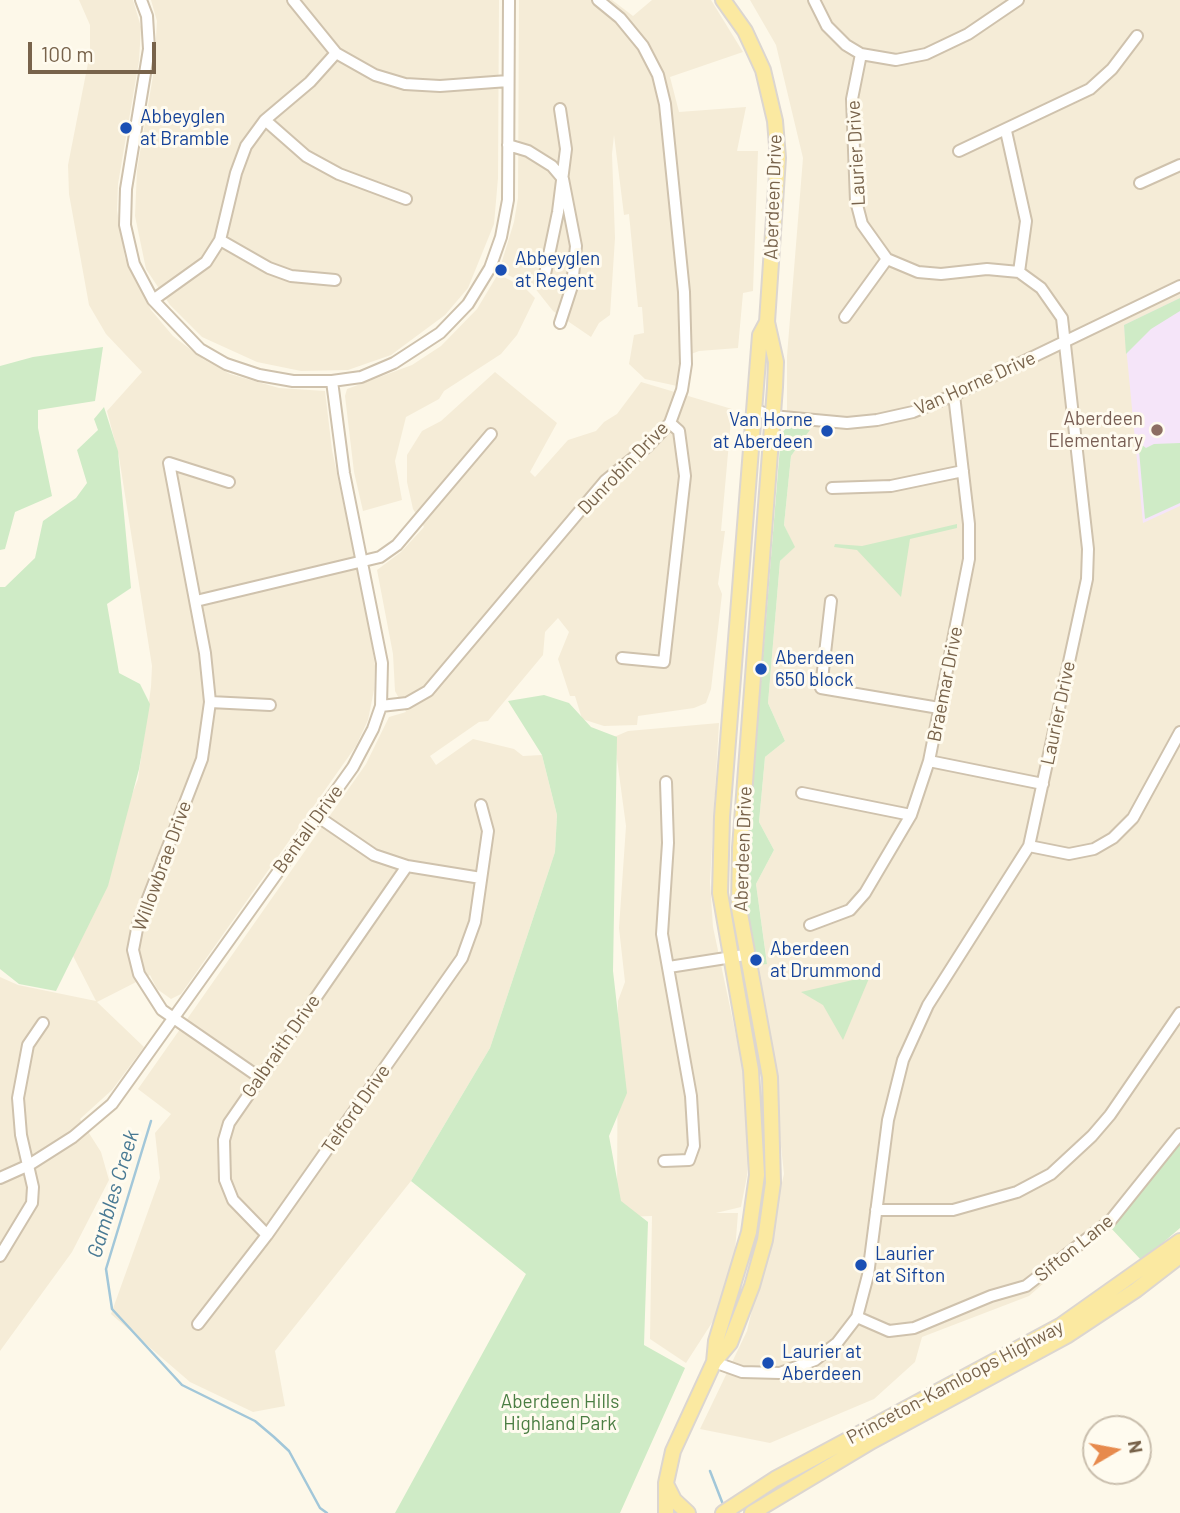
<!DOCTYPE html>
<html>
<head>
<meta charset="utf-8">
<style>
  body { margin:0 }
  #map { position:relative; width:1180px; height:1513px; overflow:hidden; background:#fdf8e9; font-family:Barlow,sans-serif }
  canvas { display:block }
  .north { position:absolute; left:1082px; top:1415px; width:70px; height:70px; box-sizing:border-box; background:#fffbef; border:2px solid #c9bead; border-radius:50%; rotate:80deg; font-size:19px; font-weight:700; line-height:28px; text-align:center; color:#78634b }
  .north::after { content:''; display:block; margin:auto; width:24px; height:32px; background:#e78a4d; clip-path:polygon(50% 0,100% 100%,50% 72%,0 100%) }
  .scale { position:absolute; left:28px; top:42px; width:128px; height:32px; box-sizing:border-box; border:4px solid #78634b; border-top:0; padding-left:9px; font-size:21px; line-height:24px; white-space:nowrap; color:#78634b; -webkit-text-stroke:5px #fffbef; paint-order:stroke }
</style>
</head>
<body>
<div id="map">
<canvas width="1180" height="1513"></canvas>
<div class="north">N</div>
<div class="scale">100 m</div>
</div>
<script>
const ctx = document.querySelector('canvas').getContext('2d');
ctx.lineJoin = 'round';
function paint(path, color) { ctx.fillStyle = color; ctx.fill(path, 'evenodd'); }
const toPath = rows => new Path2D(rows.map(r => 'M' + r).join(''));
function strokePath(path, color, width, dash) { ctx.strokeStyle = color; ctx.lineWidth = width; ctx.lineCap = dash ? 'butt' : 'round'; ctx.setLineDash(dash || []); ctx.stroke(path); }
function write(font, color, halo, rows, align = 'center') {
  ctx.font = font + ' Barlow,sans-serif'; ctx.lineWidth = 6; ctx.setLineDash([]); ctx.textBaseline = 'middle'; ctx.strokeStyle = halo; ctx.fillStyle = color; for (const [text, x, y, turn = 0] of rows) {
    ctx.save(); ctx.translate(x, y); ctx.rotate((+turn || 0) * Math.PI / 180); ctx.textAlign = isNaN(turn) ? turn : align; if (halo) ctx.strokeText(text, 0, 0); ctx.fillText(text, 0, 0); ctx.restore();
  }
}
paint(toPath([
  [79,0,133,0,141,27,139,61,118,184,117,210,125,258,151,310,173,336,203,359,230,374,279,388,325,391,332,450,367,615,375,666,374,690,368,720,356,746,181,994,171,999,157,989,150,975,97,1002,144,1047,112,1090,80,1119,101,1152,109,1180,72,1252,0,1351,0,977,18,985,96,1001,71,952,138,779,151,687,152,666,119,457,107,411,142,372,106,334,89,305,69,194,68,165,90,53,90,25],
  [151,0,499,0,498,178,494,224,468,288,445,315,391,355,348,370,301,371,257,362,202,337,170,305,146,269,135,216,137,170,154,70,157,21],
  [519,0,612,0,633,16,652,0,711,0,743,52,670,77,679,112,746,107,737,151,758,151,753,291,743,293,738,348,699,351,681,358,677,386,645,379,629,364,634,335,644,333,642,307,638,307,629,214,624,215,614,135,612,154,615,238,610,315,599,323,591,337,553,311,534,287,499,271,514,222,518,198],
  [750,0,1180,0,1180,1137,1109,1226,1029,1296,922,1337,915,1362,874,1399,770,1443,700,1429,747,1331,784,1174,769,1033,758,965,767,963,756,884,774,850,759,822,765,757,785,741,768,703,780,561,794,547,784,525,791,456,810,430,787,427,787,356,803,158,776,45],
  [498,274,525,288,535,298,517,335,501,354,444,391,439,399,406,417,395,461,402,500,363,511,354,472,345,396,347,389,412,365,441,346,477,309],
  [495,372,557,423,530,472,535,477,568,440,596,431,604,422,617,414,641,382,732,409,721,531,725,531,718,584,722,594,711,689,706,703,694,708,638,716,637,725,604,726,582,719,575,696,570,696,558,659,569,632,558,618,545,632,543,655,488,721,479,722,430,756,436,765,473,739,514,749,523,756,542,755,557,815,555,852,490,1048,411,1181,275,1351,285,1406,253,1412,190,1382,111,1314,160,1178,155,1133,171,1114,138,1089,366,764,389,717,406,712,395,691,393,654,377,570,401,552,424,527,413,509,407,482,407,455,422,431,441,421],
  [719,723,710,882,713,927,741,1059,750,1133,747,1176,741,1207,716,1213,738,1213,735,1251,715,1318,686,1363,650,1339,652,1216,623,1217,617,1196,618,1001,625,982,619,928,626,826,614,737,628,731]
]), '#f5ecd7');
paint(toPath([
  [1180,298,1180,506,1143,523,1124,325]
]), '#f5e5f9');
paint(toPath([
  [1180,298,1180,311,1151,329,1126,354,1124,325],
  [103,347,95,401,38,410,38,428,52,496,15,512,5,549,0,550,0,366,33,357],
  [104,407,118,451,131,588,107,604,119,673,140,684,150,704,139,769,108,886,56,991,19,984,0,969,0,587,5,587,35,558,43,521,76,498,87,483,77,450,98,430,94,419],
  [787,427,810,430,791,456,784,525,795,547,780,561,768,703,785,741,765,757,759,822,774,850,756,884,767,964,758,965,748,916,746,867,781,434],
  [1142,438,1142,445,1146,448,1154,444,1180,443,1180,503,1145,519,1138,439],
  [957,524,957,528,910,539,901,597,857,550,834,547,835,544,862,546],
  [544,695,569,703,591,727,617,737,613,971,627,1093,609,1136,621,1201,648,1222,644,1345,685,1368,620,1513,395,1513,526,1274,411,1181,490,1048,555,852,557,815,542,755,508,701],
  [870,976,843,1040,823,1005,801,992],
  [1180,1137,1180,1228,1142,1261,1109,1226]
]), '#cfebc6');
strokePath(toPath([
  [151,1121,106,1269,112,1309,182,1385,255,1421,274,1437,289,1451,320,1508,327,1513],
  [710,1471,724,1507]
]), '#a2c7d9', 2.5);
const minor = toPath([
  [141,0,147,16,149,49,126,189,125,225,134,264,153,300,200,349,226,364,259,375,293,381,332,381,361,377,394,363,440,333,468,304,490,268,501,237,508,200,509,0],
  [293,0,336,53,375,75,405,84,440,86,508,81],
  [814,0,827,26,846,45,861,54,896,60,926,54,968,34,1018,0],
  [265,120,306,156,339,174,406,199],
  [1006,131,1026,221,1019,272],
  [508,145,528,151,552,166,563,179,576,246,572,286,560,323],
  [959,151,1090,89,1112,69,1137,36],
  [1140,183,1180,165],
  [220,240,269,268,291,276,335,280],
  [545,274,558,212,566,149,560,109],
  [153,300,206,262,220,240,236,173,246,146,265,120,310,82,336,53],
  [845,317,887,259],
  [756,410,772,416,847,423,877,420,913,412,954,395,1180,286],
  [229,482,169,463,205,653,210,702,202,759,138,924,133,950,139,974,162,1010,259,1077],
  [832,488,891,486,963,471],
  [196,601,380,557,397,545,491,434],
  [831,601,821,688,939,708],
  [622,658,664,662,685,476,679,431,670,423],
  [210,702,270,705],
  [381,706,407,703,428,691,605,481,648,446,670,423,682,390,686,364,684,292,665,104,658,75,643,46,620,18,598,0],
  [929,761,1043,784],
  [802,793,911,815],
  [317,816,374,855,407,866,481,878],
  [1029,846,1069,854,1094,849,1113,838,1133,818,1180,732],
  [810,925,850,910,865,893,911,815,929,761,969,559,969,524,954,395],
  [669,967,745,955],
  [664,1161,689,1160,694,1146,691,1096,662,934,668,843,666,782],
  [0,1178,29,1165,73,1137,112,1104,353,767,373,729,381,706,382,663,344,473,332,381],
  [876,1210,953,1210,1017,1192,1051,1174,1092,1136,1110,1115,1180,1013],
  [267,1235,233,1200,225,1180,224,1140,229,1123,407,866],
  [0,1256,32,1203,33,1187,21,1135,18,1098,28,1045,43,1023],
  [857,1317,889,1331,914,1328,991,1296,1026,1286,1111,1220,1180,1134],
  [198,1324,267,1235,462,958,475,922,488,831,481,805],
  [714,1362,742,1372,780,1373,815,1360,837,1343,857,1317,868,1275,888,1120,903,1060,928,1005,1029,846,1087,579,1088,549,1062,318,1041,288,1019,272,987,269,941,274,918,272,887,259,862,224,856,201,852,99,861,54]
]);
const major = toPath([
  [714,1362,716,1341,749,1232,757,1175,751,1070,720,893,722,817,760,335,767,322,778,158,775,121,763,70,745,31,723,0],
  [666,1484,674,1500,688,1513],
  [666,1513,666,1483,673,1451,714,1362,730,1343,752,1286,765,1240,773,1183,770,1077,739,908,740,848,775,387,776,362,767,322],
  [723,1513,775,1479,1060,1326,1180,1241],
  [752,1513,872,1441,1068,1335,1136,1290,1180,1256]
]);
strokePath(minor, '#cfc2ad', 14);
strokePath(major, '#dcd6d0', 18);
strokePath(minor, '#fff', 10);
strokePath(major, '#fbe9a1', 14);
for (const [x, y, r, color] of [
  [126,128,7,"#1a4fb4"],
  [501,270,7,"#1a4fb4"],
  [1157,430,7,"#8d6e63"],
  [827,431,7,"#1a4fb4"],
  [761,669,7,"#1a4fb4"],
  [756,960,7,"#1a4fb4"],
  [861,1265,7,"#1a4fb4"],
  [768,1363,7,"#1a4fb4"]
]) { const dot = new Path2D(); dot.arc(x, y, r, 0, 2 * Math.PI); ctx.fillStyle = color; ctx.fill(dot); strokePath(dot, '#fffbef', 2.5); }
write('19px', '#164399', '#fffbef', [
  ["Abbeyglen",140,117],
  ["at Bramble",140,139],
  ["Abbeyglen",515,259],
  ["at Regent",515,281],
  ["Van Horne",813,420,"right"],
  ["at Aberdeen",813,442,"right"],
  ["Aberdeen",775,658],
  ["650 block",775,680],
  ["Aberdeen",770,949],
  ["at Drummond",770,971],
  ["Laurier",875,1254],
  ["at Sifton",875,1276],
  ["Laurier at",782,1352],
  ["Aberdeen",782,1374]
], 'left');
write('19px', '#78634b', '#fffbef', [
  ["Laurier Drive",856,153,-93],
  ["Aberdeen Drive",773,197,-88],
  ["Van Horne Drive",975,383,-24],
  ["Dunrobin Drive",623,468,-46],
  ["Braemar Drive",945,684,-79],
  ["Laurier Drive",1058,713,-78],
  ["Bentall Drive",308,829,-54],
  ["Aberdeen Drive",743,849,-88],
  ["Willowbrae Drive",162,866,-70],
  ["Galbraith Drive",281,1046,-55],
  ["Telford Drive",356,1109,-55],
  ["Sifton Lane",1074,1248,-39],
  ["Princeton-Kamloops Highway",955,1382,-28]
]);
write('19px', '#785e54', '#fffbef', [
  ["Aberdeen",1143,419],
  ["Elementary",1143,441]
], 'right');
write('19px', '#4b7e43', '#fffbef', [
  ["Aberdeen Hills",560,1402],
  ["Highland Park",560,1424]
]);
write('italic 21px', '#487993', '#fffbef', [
  ["Gambles Creek",113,1194,-73]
]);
</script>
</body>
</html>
